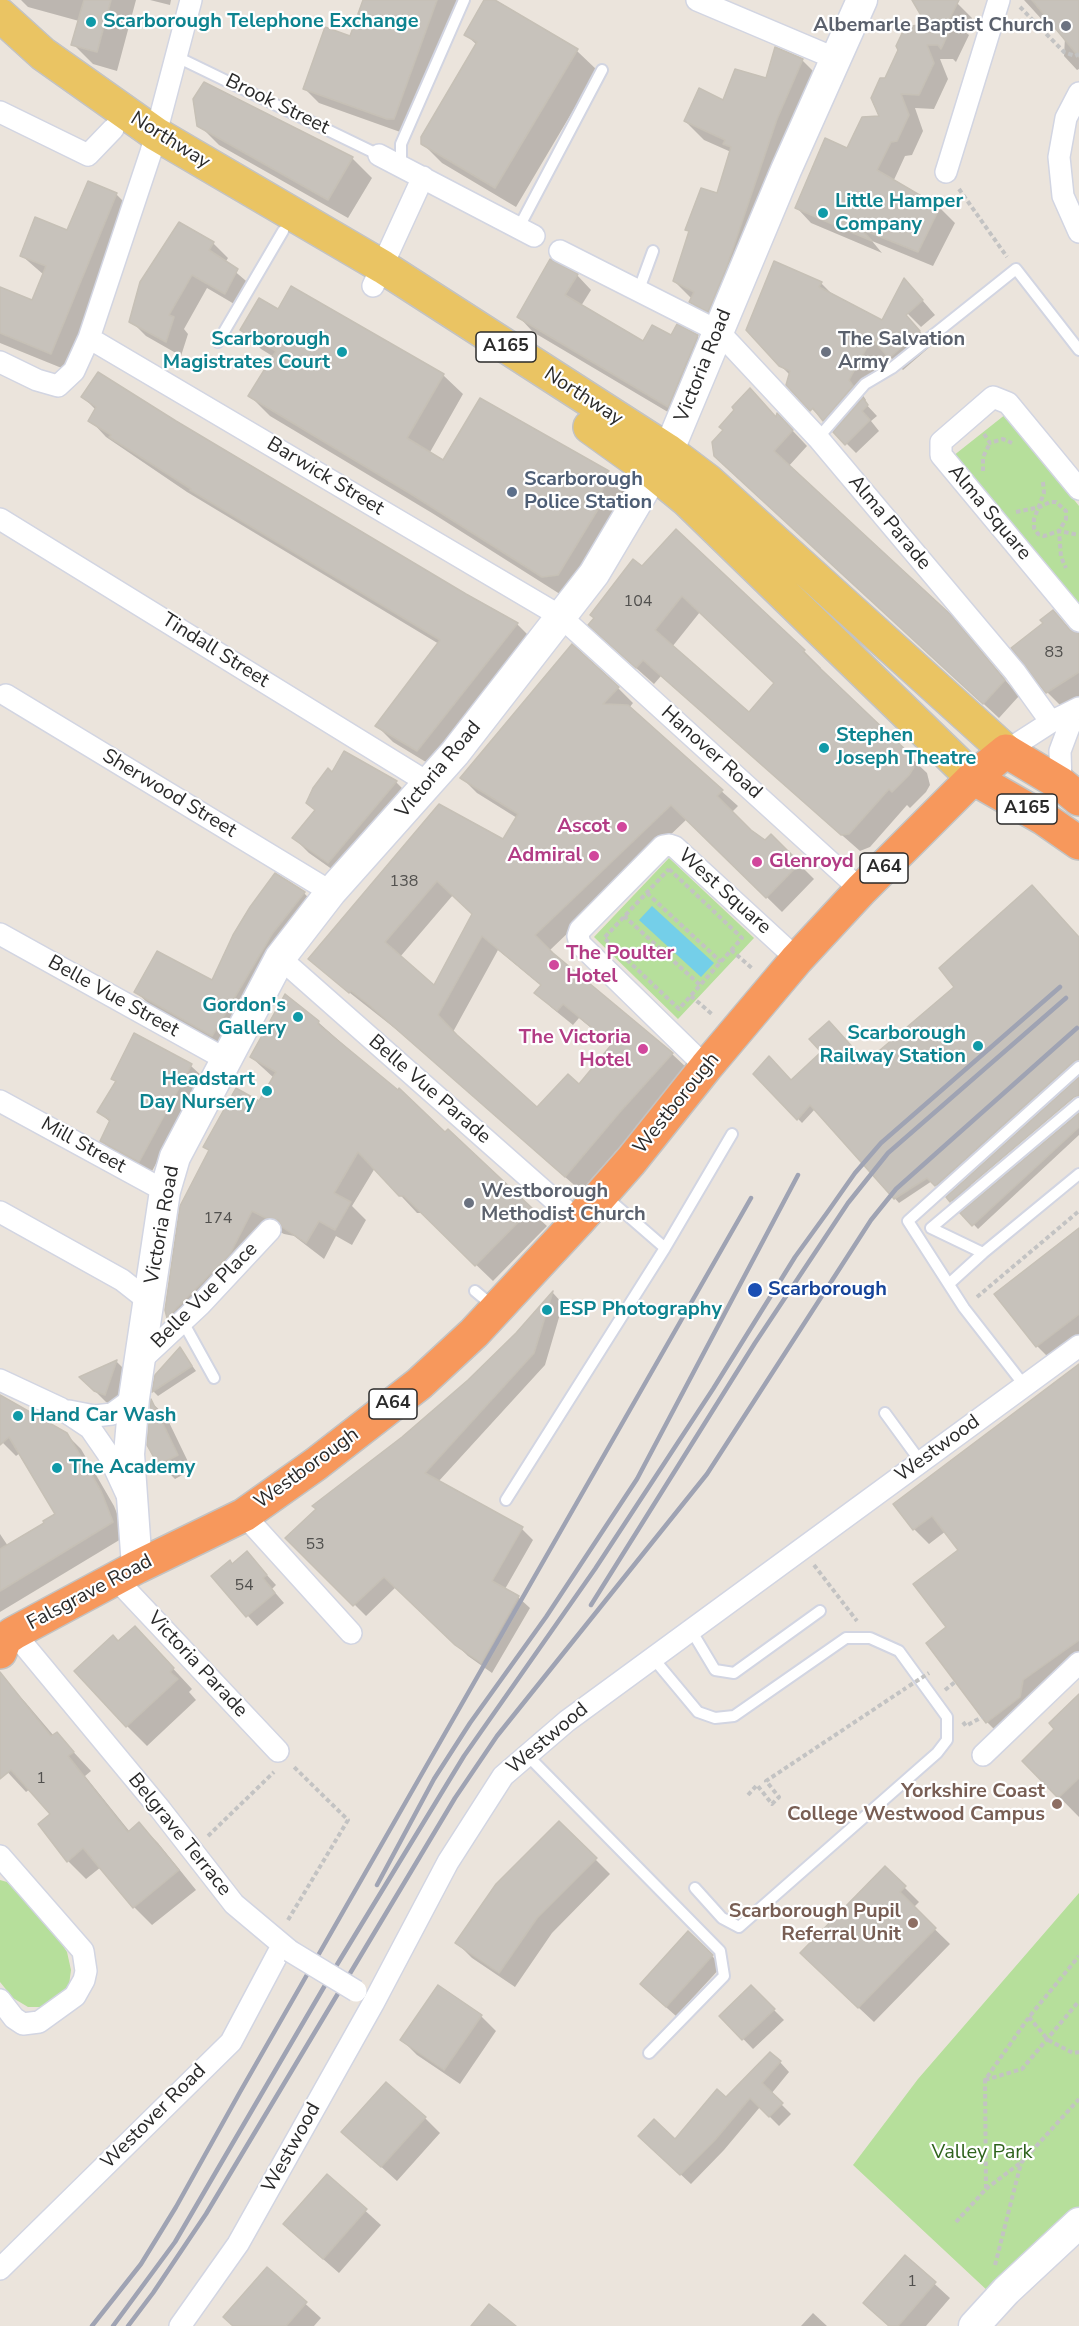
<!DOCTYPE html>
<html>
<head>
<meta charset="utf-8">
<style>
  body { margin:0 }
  canvas { display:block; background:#ebe4dc }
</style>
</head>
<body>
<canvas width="1079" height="2326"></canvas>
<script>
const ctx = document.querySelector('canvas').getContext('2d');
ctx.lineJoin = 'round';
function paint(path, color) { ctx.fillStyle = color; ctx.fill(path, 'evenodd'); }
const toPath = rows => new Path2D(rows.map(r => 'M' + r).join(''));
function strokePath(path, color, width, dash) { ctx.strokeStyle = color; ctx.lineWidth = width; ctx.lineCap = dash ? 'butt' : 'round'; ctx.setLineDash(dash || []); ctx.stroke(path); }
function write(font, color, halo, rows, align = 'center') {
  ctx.font = font + ' "Nunito Sans",sans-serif'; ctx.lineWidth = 4.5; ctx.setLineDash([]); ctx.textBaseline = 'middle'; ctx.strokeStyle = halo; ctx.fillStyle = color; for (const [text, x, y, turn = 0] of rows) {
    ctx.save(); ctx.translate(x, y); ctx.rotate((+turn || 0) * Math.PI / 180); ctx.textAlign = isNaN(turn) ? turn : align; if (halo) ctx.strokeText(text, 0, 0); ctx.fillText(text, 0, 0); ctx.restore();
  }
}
paint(toPath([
  [1006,414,1079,506,1079,611,953,456],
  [669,858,754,938,678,1019,594,937],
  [0,1880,7,1882,56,1935,67,1952,71,1970,69,1985,58,1998,45,2007,28,2007,13,1998,0,1982],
  [1079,1893,1079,2210,990,2293,853,2165,918,2079]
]), '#b6df9b');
paint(toPath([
  [652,906,714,963,701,977,639,920]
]), '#74cfe9');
paint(toPath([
  [21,0,136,0,117,71,93,64,73,44,79,21,28,7],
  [150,0,171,0,170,5],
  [365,0,457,0,409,133,403,133,319,103,304,88,351,38],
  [486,0,492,0,577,51,597,70,516,207,442,163,422,143,477,45,466,35],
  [919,0,950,0,957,3,972,18,965,32,969,35,956,62,953,59,940,59,948,79,934,109,915,108,923,131,912,155,905,156,893,182,940,208,955,223,933,266,872,241,882,253,811,223,797,208,848,150,882,117,886,79,928,25],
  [1024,0,1079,0,1079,69,1077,70,1064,56,1065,37,1051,21,1046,24],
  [802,60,821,79,709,321,691,302,692,299,674,281,690,233,687,229,718,195,731,152,704,140,685,121],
  [199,125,352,158,372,178,348,218,219,145],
  [116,194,134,212,69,371,0,343,0,289,33,302,44,275,21,255,68,232],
  [213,243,228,258,225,263,252,286,241,308,207,288,184,329,188,334,181,356,146,336,131,321],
  [577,275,591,290,581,306,643,343,671,337,697,336,712,351,683,421,533,332,519,317],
  [821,283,835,297,882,322,917,294,935,315,921,327,905,311,905,315,932,345,903,370,888,355,881,358,862,394,866,400,864,402,877,416,871,421,879,431,856,453,787,384,790,375,780,365],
  [279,311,443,375,463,394,429,454,443,462,608,472,627,492,624,506,563,596,432,513,270,416,250,396,274,357,261,349,242,330],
  [83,397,465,595,517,624,534,641,434,767,393,742,377,726,439,644,187,492,106,437,90,420,96,410],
  [736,410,777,419,792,430,807,446,788,467,950,616,1019,696,999,718,731,471,724,430],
  [642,568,804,651,821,668,819,670,927,773,930,785,926,792,910,808,907,805,870,847,860,851,661,676,654,684,607,642],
  [700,612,776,683,749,714,672,647],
  [1053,612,1073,633,1079,635,1079,701,1065,710,1047,692,1045,623],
  [618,688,633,703,629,708,738,806,731,813,765,842,771,836,814,879,782,912,687,819,549,951,672,1054,688,1069,581,1191,402,1034,326,974,311,959,439,806,503,841,517,818,477,793,462,778],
  [453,895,474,914,435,987,400,957],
  [498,950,542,986,536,993,552,1008,573,1025,579,1018,613,1046,580,1086,538,1109,453,1032],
  [345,753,396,782,411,797,343,877,309,853,294,838,316,811,332,774],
  [304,893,317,907,226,1049,150,1005,136,992,213,982],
  [1079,939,1079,1065,941,1190,932,1181,899,1203,815,1109,802,1123,755,1074,791,1081,866,1064],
  [318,1022,547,1226,493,1281,422,1213,417,1213,375,1168,352,1206,366,1220,352,1245,336,1236,324,1259,294,1236,284,1234,270,1227,247,1271,185,1334,169,1317,166,1310,210,1151,205,1147,260,1103,274,1078,251,1057],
  [191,1066,203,1077,151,1173,113,1152,102,1141,111,1123,99,1112,117,1083,113,1078],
  [1079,1079,1079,1091,970,1184,971,1186,1079,1095,1079,1101,956,1205,948,1197],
  [1079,1115,1079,1135,978,1229,963,1213],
  [1079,1230,1079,1349,1057,1366,1037,1346,996,1294],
  [553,1293,563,1304,545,1365,438,1482,522,1529,533,1540,505,1589,518,1597,530,1608,492,1673,468,1656,396,1587,366,1616,288,1538,469,1381,517,1334],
  [180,1349,196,1371,158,1396,154,1392,156,1376],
  [117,1362,131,1376,120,1409,106,1402,82,1378],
  [1079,1366,1079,1666,1002,1737,987,1722,948,1627,960,1550,946,1531,929,1544,914,1529],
  [0,1403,66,1434,81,1449,114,1506,126,1536,0,1612,0,1534,8,1546,46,1524,57,1514,20,1453,16,1456,0,1440],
  [152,1403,166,1416,192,1470,175,1479,160,1464,149,1445],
  [247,1553,276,1585,272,1589,284,1603,257,1626,213,1577,233,1565],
  [118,1643,154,1648,192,1689,189,1692,196,1700,147,1746,127,1726],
  [8,1684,26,1703,54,1736,57,1734,91,1771,85,1776,130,1832,139,1824,158,1843,196,1890,152,1925,134,1907,101,1867,86,1879,68,1861,52,1814,30,1789,26,1792,0,1764,0,1690],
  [1079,1694,1079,1817,1024,1761,1056,1729],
  [559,1823,610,1874,552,1933,515,1987,472,1958,457,1943],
  [885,1868,919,1902,913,1908,950,1944,874,2022,816,1968],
  [712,1956,722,1966,676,2016,651,1994],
  [751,1987,784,2020,753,2049,721,2016],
  [439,1988,481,2016,496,2031,460,2084,417,2055,402,2040],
  [780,2062,789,2072,771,2094,791,2114,779,2126,760,2107,724,2150,691,2184,650,2146,675,2142,726,2099],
  [425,2118,440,2133,397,2181,358,2146],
  [327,2176,381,2225,339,2273,300,2239],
  [905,2257,950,2298,926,2326,889,2326,865,2303],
  [267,2269,321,2318,314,2326,234,2326],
  [813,2313,827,2326,801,2326]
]), '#0003');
const building = toPath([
  [84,0,111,0,97,52,71,45,84,0],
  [363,0,437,0,394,119,387,119,303,89,325,27,350,36,363,0],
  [484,0,495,0,578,49,495,188,421,144,421,137,477,42,464,35,484,0],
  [912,0,959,0,949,20,955,19,941,49,938,45,927,45,934,63,919,95,901,94,909,115,897,141,891,142,877,170,940,207,918,252,861,229,872,241,795,208,825,138,847,148,862,117,879,116,871,98,880,78,885,78,898,50,896,46,905,27,926,24,912,0],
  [1032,0,1079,0,1079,57,1032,0],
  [775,47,803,59,777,119,727,266,708,312,689,302,694,292,673,281,689,231,685,230,701,188,717,193,731,147,723,144,725,140,684,121,699,88,723,100,735,69,766,78,775,47],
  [204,82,353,157,328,200,197,126,193,99,204,82],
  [88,181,117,193,51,354,0,333,0,287,32,300,46,266,20,256,35,217,67,230,88,181],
  [179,222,214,242,209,250,238,269,225,294,192,275,169,315,174,317,166,342,129,322,140,282,179,222],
  [550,259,578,274,565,295,643,341,652,325,671,335,677,324,698,335,668,407,517,317,550,259],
  [774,261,822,282,819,287,882,320,904,278,923,300,906,315,920,331,889,358,875,342,867,346,872,338,849,380,853,386,823,421,813,408,810,411,786,385,790,371,779,366,746,330,774,261],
  [291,286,444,374,407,438,443,460,480,398,609,471,600,483,605,485,598,498,603,501,558,575,542,577,411,494,248,396,276,351,240,330,259,298,278,309,291,286],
  [98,372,176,421,466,594,518,623,417,751,375,726,440,640,190,490,191,489,109,437,111,435,88,421,96,407,81,397,98,372],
  [750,388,776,417,777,413,793,430,774,451,951,615,1005,680,983,704,714,456,712,442,723,430,719,427,734,410,732,407,750,388],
  [863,398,868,405,862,411,870,420,845,445,833,432,863,398],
  [676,529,805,650,803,652,910,754,914,767,909,775,892,792,889,789,849,834,841,835,643,660,636,668,588,625,594,618,590,615,633,559,642,566,676,529],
  [682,596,774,683,749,712,655,630,682,596],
  [1053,610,1070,630,1079,633,1079,672,1046,693,1011,648,1043,623,1040,620,1053,610],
  [572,644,619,687,603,704,628,705,723,790,717,796,751,830,765,840,771,834,800,863,766,898,671,805,535,935,553,953,673,1053,619,1113,565,1177,369,1005,351,991,349,993,308,959,439,804,503,839,518,814,460,778,572,644],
  [437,881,472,914,434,985,385,942,437,881],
  [482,936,541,985,534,993,557,1011,563,1004,612,1044,579,1084,568,1074,537,1107,457,1035,438,1015,482,936],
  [344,751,397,781,328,863,292,838,315,810,306,803,313,788,328,768,332,772,344,751],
  [275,873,305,892,272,934,212,1036,134,992,157,951,212,980,233,935,250,907,275,873],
  [1032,885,1079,937,1079,1060,1074,1061,935,1186,927,1178,894,1199,810,1105,797,1120,753,1074,769,1056,791,1080,821,1052,809,1039,829,1021,866,1062,954,987,939,968,1032,885],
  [285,994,319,1021,318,1024,398,1090,399,1088,445,1132,448,1129,532,1208,475,1266,404,1196,399,1196,358,1152,334,1193,351,1202,335,1230,319,1221,306,1243,282,1227,278,1220,266,1218,252,1211,230,1254,167,1318,165,1310,180,1206,209,1150,203,1147,236,1088,259,1101,276,1072,250,1057,285,994],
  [134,1033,192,1064,139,1162,100,1141,110,1120,97,1112,116,1081,111,1079,134,1033],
  [1079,1077,1079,1096,1074,1097,950,1202,946,1197,1079,1077],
  [1079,1113,1079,1127,972,1226,960,1213,1079,1113],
  [1079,1228,1079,1314,1036,1347,994,1294,1079,1228],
  [553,1291,534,1353,425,1473,523,1527,492,1581,519,1596,481,1663,455,1645,384,1577,353,1606,285,1538,316,1509,312,1506,402,1437,468,1380,516,1333,553,1291],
  [180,1347,192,1366,152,1392,155,1375,180,1347],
  [117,1360,105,1395,94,1391,79,1377,117,1360],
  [1079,1364,1079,1640,1023,1680,1020,1697,986,1723,926,1643,946,1627,913,1584,958,1550,932,1516,913,1530,893,1504,1079,1364],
  [0,1395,67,1433,101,1491,113,1522,0,1591,0,1549,44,1523,43,1521,55,1514,9,1437,0,1445,0,1395],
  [151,1399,178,1455,158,1465,147,1445,151,1399],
  [247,1551,267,1575,263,1578,275,1593,246,1617,211,1576,230,1560,232,1564,247,1551],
  [135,1626,174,1668,170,1672,178,1679,126,1727,74,1671,113,1635,118,1641,135,1626],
  [0,1672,51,1736,57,1732,74,1752,68,1756,128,1832,139,1822,179,1870,133,1908,83,1848,67,1862,38,1824,50,1814,11,1770,0,1779,0,1672],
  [1079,1694,1079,1778,1058,1798,1022,1761,1054,1729,1049,1723,1079,1694],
  [559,1821,597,1858,537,1918,499,1973,455,1943,496,1884,559,1821],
  [885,1866,906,1886,900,1892,936,1928,858,2008,800,1953,885,1866],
  [688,1931,713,1955,666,2007,640,1984,688,1931],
  [438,1985,482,2015,444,2070,400,2040,438,1985],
  [751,1985,775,2009,742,2040,719,2016,751,1985],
  [770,2052,781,2061,762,2083,783,2103,769,2117,750,2098,715,2140,680,2175,638,2136,654,2119,675,2139,717,2089,726,2097,770,2052],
  [386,2082,426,2117,381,2167,341,2132,386,2082],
  [327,2174,367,2209,323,2259,283,2224,327,2174],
  [905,2255,936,2282,898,2326,889,2326,863,2303,905,2255],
  [267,2267,307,2302,286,2326,233,2326,223,2317,267,2267],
  [489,2304,516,2326,471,2326,489,2304]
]);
paint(building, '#c7c2bb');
strokePath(building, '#c6c0b6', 1.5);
const lane = toPath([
  [175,56,379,155],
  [401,167,401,144,464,0],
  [518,229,602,70],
  [638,292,653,251],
  [218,342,283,231],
  [818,438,865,384,892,368,1016,269,1079,350],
  [604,1195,665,1248],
  [983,1253,931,1228,1079,1103],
  [950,1283,983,1253,1079,1174],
  [475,1291,493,1306],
  [183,1322,214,1378],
  [1024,1385,964,1308,908,1221,1079,1067],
  [885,1413,920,1461],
  [506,1500,665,1248,732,1134],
  [691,1630,715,1670,734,1673,820,1611],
  [653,1658,698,1712,715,1718,734,1716,846,1638,870,1638,899,1651,947,1717,947,1740,937,1753,739,1927,722,1918,695,1888],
  [527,1755,720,1951,724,1976,649,2053]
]);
const street = toPath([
  [697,0,834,58],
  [1079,93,1066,118,1059,157,1063,196,1079,232],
  [0,112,88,155,113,129],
  [379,155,534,236],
  [946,172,999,0],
  [560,251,718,331,818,438,1015,672,1051,722],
  [373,286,423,177],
  [89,338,560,616,861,890],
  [0,362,37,380,58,386,74,371,89,338,151,152,191,0],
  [1079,489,1008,403,993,397,941,442,941,455,1079,621],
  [0,519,430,784],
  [6,695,331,892],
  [1006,751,1051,722,1079,708],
  [1061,784,1060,751,1069,727,1079,712],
  [0,934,225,1059],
  [280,958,578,1221],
  [706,1067,580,944,578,936,580,930,663,846,669,845,675,847,797,959],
  [0,1101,165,1191],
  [0,1212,122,1280,150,1302],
  [140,1361,200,1305,270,1230],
  [0,1380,60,1408,90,1428,108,1454,127,1495],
  [69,1411,95,1416,112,1414,134,1398],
  [244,1515,351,1633],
  [116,1579,278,1751],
  [14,1633,160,1809,234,1904,290,1951],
  [983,1755,1079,1663],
  [0,1856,83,1951,86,1971,84,1980,75,1996,39,2022,23,2024,14,2018,0,2000],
  [0,2269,231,2042,282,1946],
  [180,2326,238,2244,374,2002,448,1862,503,1776,567,1721,1079,1346]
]);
const secondary = toPath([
  [137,1567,129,1454,134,1398,165,1191,175,1157,280,958,331,892,455,753,594,574,654,473,673,440,786,170,862,0],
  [974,2326,1006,2291,1079,2223]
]);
const primary = toPath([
  [0,15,43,54,156,134,383,267,667,450,708,481,1006,751],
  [590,427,654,473,687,500,973,778]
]);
const highway = toPath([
  [973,778,1043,818,1079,843],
  [0,1652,5,1639,14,1633,137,1567,244,1515,316,1464,419,1384,474,1333,578,1221,631,1161,706,1067,797,959,861,890,973,778,1006,751,1061,784,1079,799]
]);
strokePath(lane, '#d2d5e2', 14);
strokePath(street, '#d2d5e2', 24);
strokePath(secondary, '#d2d5e2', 33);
strokePath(primary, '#c3c3c3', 36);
strokePath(highway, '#c3c3c3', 36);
strokePath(toPath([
  [1020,7,1064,52,1075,56,1079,54],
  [959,189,1007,257],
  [984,434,990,443,1003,439,1012,443],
  [983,471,983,457,990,443],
  [1043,482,1044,493,1034,519,1034,528,1038,534,1044,536,1059,531,1079,535],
  [1016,512,1040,507,1050,502,1056,502,1066,511,1066,519,1059,531,1061,557,1066,568],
  [669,869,742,938,679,1009,604,938,669,869],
  [647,893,721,962],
  [624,916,700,985],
  [731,950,753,969],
  [691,996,713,1015],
  [977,1297,1079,1211],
  [814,1565,857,1621],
  [945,1690,955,1682],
  [963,1722,966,1726,982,1717],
  [748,1795,757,1785,772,1804,779,1797,766,1781,906,1688],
  [208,1836,274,1772],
  [288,1920,348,1820,293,1766],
  [1029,2017,1048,2040,1073,2053,1079,2052],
  [985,2080,1022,2069,1079,2001],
  [986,2189,1020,2163],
  [956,2222,986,2189,985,2080,1029,2017,1079,1956],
  [995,2265,1021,2163,1079,2099]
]), '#c3c3c3', 4, [4.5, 3]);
strokePath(lane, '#fff', 10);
strokePath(street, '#fff', 21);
strokePath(secondary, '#fff', 30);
strokePath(primary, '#eac463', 33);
strokePath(highway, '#f7985c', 33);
strokePath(toPath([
  [591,1605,755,1343,848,1203,888,1153,1066,998],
  [377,1885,434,1779,470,1723,546,1617,637,1479,798,1175],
  [92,2326,141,2264,176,2207,240,2092,751,1198],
  [113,2326,175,2242,338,1963,464,1756,595,1569,713,1389,795,1257,829,1210,855,1173,881,1143,1060,987],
  [128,2326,153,2293,206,2214,455,1798,497,1736,707,1474,871,1220,896,1189,1077,1028]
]), '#9fa3b3', 4.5);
const streetBridge = toPath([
  [290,1951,356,1991]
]);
strokePath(streetBridge, '#d2d5e2', 24, []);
strokePath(toPath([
  [909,1686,929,1673]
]), '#c3c3c3', 4, [4.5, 3]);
strokePath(streetBridge, '#fff', 21);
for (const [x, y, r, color] of [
  [91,22,6,"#0f9aa8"],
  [1066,26,6,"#6b7280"],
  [823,213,6,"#0f9aa8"],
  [342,352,6,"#0f9aa8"],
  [826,352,6,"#6b7280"],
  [512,492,6,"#5c6f8a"],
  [824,748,6,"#0f9aa8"],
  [622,827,6,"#d1479c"],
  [594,856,6,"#d1479c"],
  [757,862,6,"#d1479c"],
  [554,965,6,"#d1479c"],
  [298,1017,6,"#0f9aa8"],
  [978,1046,6,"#0f9aa8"],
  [643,1049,6,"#d1479c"],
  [267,1091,6,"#0f9aa8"],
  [469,1203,6,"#6b7280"],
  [755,1290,8,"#1a4fb4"],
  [547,1310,6,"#0f9aa8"],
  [18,1416,6,"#0f9aa8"],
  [57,1468,6,"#0f9aa8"],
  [1057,1804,6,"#8d6e63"],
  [913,1923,6,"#8d6e63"]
]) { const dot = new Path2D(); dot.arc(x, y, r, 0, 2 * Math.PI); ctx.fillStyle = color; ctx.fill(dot); strokePath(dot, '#fff', 2); }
write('16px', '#51504e', null, [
  ["104",638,602],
  ["83",1054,653],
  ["138",404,882],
  ["174",218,1219],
  ["53",315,1545],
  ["54",244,1586],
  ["1",41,1779],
  ["1",912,2282]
]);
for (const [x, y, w] of [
  [506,347,60],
  [1027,809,60],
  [884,868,48],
  [393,1404,48]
]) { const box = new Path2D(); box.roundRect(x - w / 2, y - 15, w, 30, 4.5); ctx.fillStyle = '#fff'; ctx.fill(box); strokePath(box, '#2a2a2a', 1.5); }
write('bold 18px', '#2a2a2a', null, [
  ["A165",506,347],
  ["A165",1027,809],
  ["A64",884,868],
  ["A64",393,1404]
]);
write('bold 20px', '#0d838f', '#fff', [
  ["Scarborough Telephone Exchange",103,22],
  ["Little Hamper",835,202],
  ["Company",835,225],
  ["Scarborough",330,340,"right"],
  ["Magistrates Court",330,363,"right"],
  ["Stephen",836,736],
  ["Joseph Theatre",836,759],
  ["Gordon's",286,1006,"right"],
  ["Gallery",286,1029,"right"],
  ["Scarborough",966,1034,"right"],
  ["Railway Station",966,1057,"right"],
  ["Headstart",255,1080,"right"],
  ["Day Nursery",255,1103,"right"],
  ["ESP Photography",559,1310],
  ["Hand Car Wash",30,1416],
  ["The Academy",69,1468]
], 'left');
write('bold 20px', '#5b616d', '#fff', [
  ["Albemarle Baptist Church",1054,26,"right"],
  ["The Salvation",838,340],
  ["Army",838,363],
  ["Westborough",481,1192],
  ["Methodist Church",481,1215]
], 'left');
write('20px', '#2a2a2a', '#fff', [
  ["Brook Street",277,105,26],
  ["Northway",170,141,32],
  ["Victoria Road",704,366,-68],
  ["Northway",583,397,33],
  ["Barwick Street",325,477,31],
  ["Alma Square",989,513,50],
  ["Alma Parade",889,523,50],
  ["Tindall Street",215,651,32],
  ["Hanover Road",711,753,42],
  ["Victoria Road",439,770,-50],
  ["Sherwood Street",169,794,31],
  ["West Square",724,892,42],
  ["Belle Vue Street",113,997,29],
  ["Belle Vue Parade",429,1090,41],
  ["Westborough",677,1104,-51],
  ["Mill Street",83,1146,29],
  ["Victoria Road",163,1225,-80],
  ["Belle Vue Place",205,1296,-45],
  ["Westwood",938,1449,-36],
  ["Westborough",307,1469,-36],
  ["Falsgrave Road",90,1593,-28],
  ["Victoria Parade",197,1665,47],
  ["Westwood",548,1739,-40],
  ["Belgrave Terrace",179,1835,51],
  ["Westover Road",154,2117,-45],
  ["Westwood",292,2148,-61]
]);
write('bold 20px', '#4e5e75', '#fff', [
  ["Scarborough",524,480],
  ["Police Station",524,503]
], 'left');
write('bold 20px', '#b23c85', '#fff', [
  ["Ascot",610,827],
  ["Admiral",582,856],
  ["Glenroyd",769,862,"left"],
  ["The Poulter",566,954,"left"],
  ["Hotel",566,977,"left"],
  ["The Victoria",631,1038],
  ["Hotel",631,1061]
], 'right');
write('bold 20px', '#164399', '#fff', [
  ["Scarborough",768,1290]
], 'left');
write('bold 20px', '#785e54', '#fff', [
  ["Yorkshire Coast",1045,1792],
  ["College Westwood Campus",1045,1815],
  ["Scarborough Pupil",901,1912],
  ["Referral Unit",901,1935]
], 'right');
write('20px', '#2f631d', '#fff', [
  ["Valley Park",982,2153]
]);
</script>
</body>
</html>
